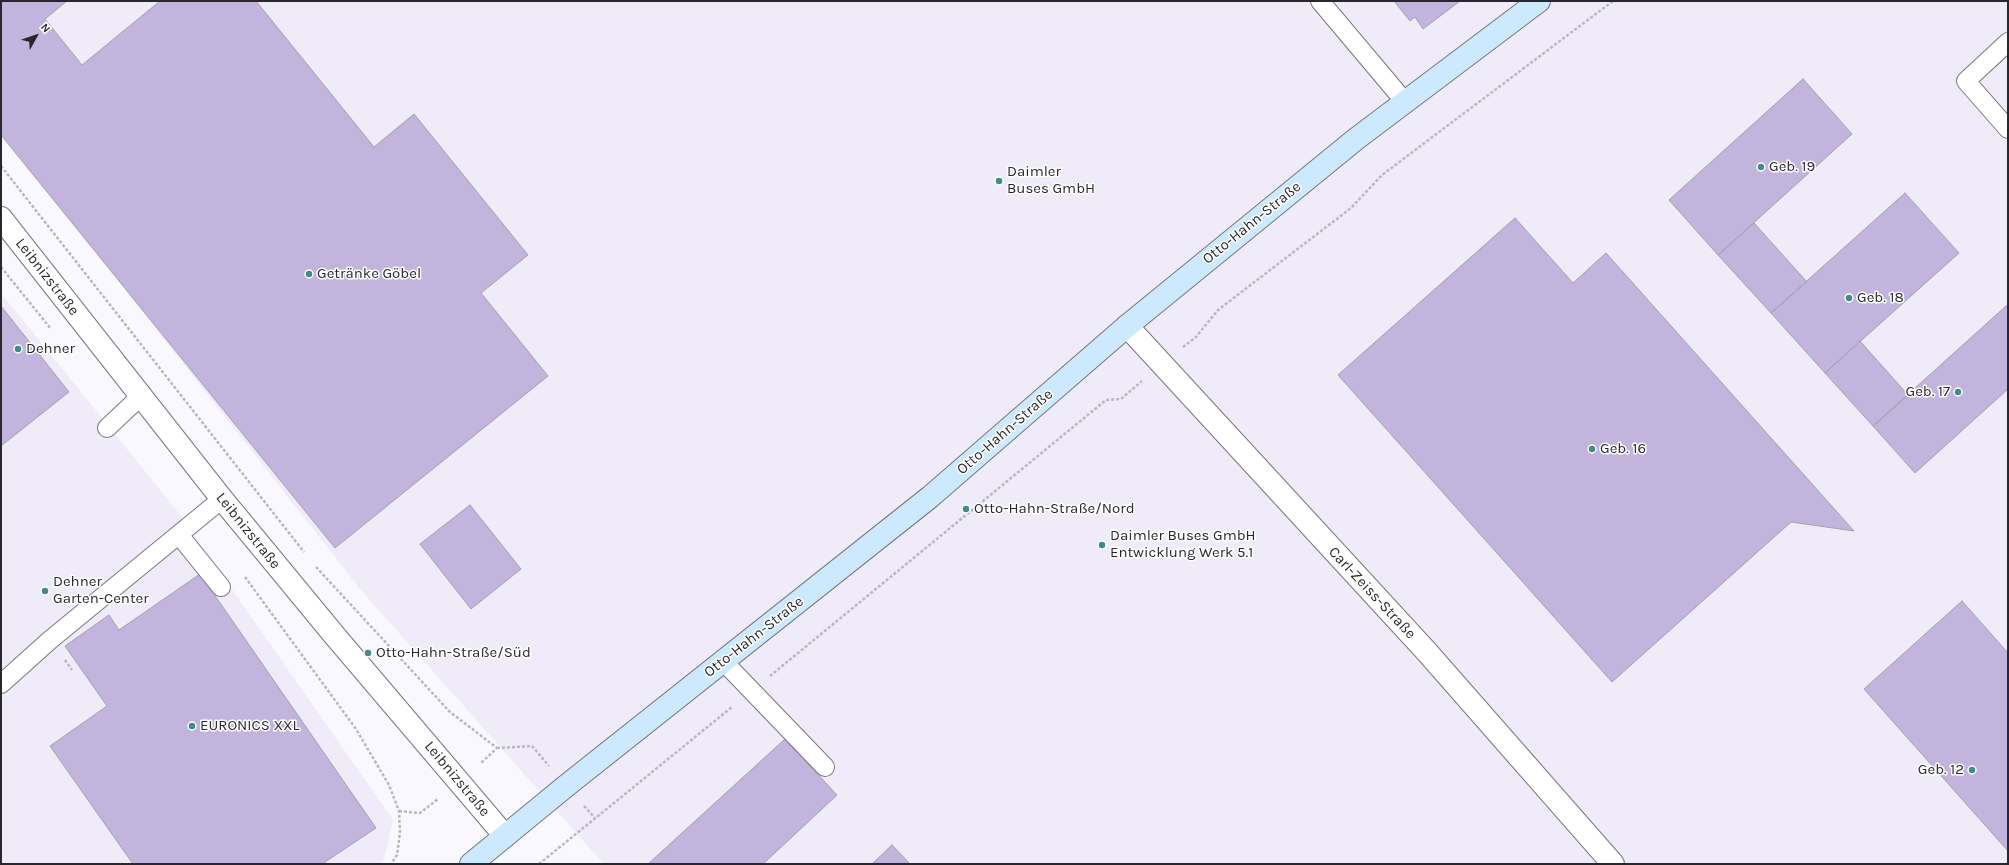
<!DOCTYPE html>
<html>
<head>
<meta charset="utf-8">
<style>
  body { margin:0 }
  #map { position:relative; width:2009px; height:865px; overflow:hidden; background:#faf8ff; font-family:Karla,sans-serif }
  canvas { display:block }
  .frame { position:absolute; inset:0; border:2px solid #28272b; pointer-events:none }
  .north { position:absolute; left:16px; top:16px; width:40px; height:40px; -webkit-text-stroke:3px #fff; paint-order:stroke; rotate:50deg; font-size:11px; font-weight:700; line-height:16px; text-align:center; color:#28272b }
  .north::after { content:''; display:block; margin:auto; width:14px; height:18px; background:#28272b; clip-path:polygon(50% 0,100% 100%,50% 72%,0 100%) }
</style>
</head>
<body>
<div id="map">
<canvas width="2009" height="865"></canvas>
<div class="frame"></div>
<div class="north">N</div>
</div>
<script>
const ctx = document.querySelector('canvas').getContext('2d');
ctx.lineJoin = 'round';
function paint(path, color) { ctx.fillStyle = color; ctx.fill(path, 'evenodd'); }
const toPath = rows => new Path2D(rows.map(r => 'M' + r).join(''));
function strokePath(path, color, width, dash) { ctx.strokeStyle = color; ctx.lineWidth = width; ctx.lineCap = dash ? 'butt' : 'round'; ctx.setLineDash(dash || []); ctx.stroke(path); }
function write(font, color, halo, rows, align = 'center') {
  ctx.font = font + ' Karla,sans-serif'; ctx.lineWidth = 3; ctx.setLineDash([]); ctx.textBaseline = 'middle'; ctx.strokeStyle = halo; ctx.fillStyle = color; for (const [text, x, y, turn = 0] of rows) {
    ctx.save(); ctx.translate(x, y); ctx.rotate((+turn || 0) * Math.PI / 180); ctx.textAlign = isNaN(turn) ? turn : align; if (halo) ctx.strokeText(text, 0, 0); ctx.fillText(text, 0, 0); ctx.restore();
  }
}
paint(toPath([
  [1,1,2008,1,2008,864,600,864,602,862,360,589,1,132],
  [1,293,178,512,393,820,384,860,380,864,1,864]
]), '#efebf9');
const building = toPath([
  [1,1,67,1,45,19,82,65,160,1,256,1,374,147,414,114,528,255,481,293,548,376,335,548,1,135,1,1],
  [1394,1,1460,1,1423,29,1415,17,1410,21,1394,1],
  [1803,79,1852,134,1718,255,1669,200,1803,79],
  [1905,193,1959,253,1825,373,1771,313,1905,193],
  [1515,218,1573,283,1606,253,1854,531,1791,522,1612,682,1338,375,1515,218],
  [1754,223,1807,282,1771,313,1718,255,1754,223],
  [1,306,69,392,1,446,1,306],
  [2006,306,2008,309,2008,389,1915,473,1873,426,2006,306],
  [1860,341,1908,395,1873,426,1825,373,1860,341],
  [470,505,521,569,471,609,420,544,470,505],
  [200,574,376,828,322,864,133,864,50,746,107,706,65,646,109,615,119,630,200,574],
  [1962,601,2008,653,2008,851,1864,689,1962,601],
  [785,739,837,795,763,864,648,864,785,739],
  [892,845,910,864,872,864,892,845]
]);
paint(building, '#c2b4dd');
strokePath(building, '#a5a2ac', 1);
const lane = toPath([
  [1320,1,1405,102],
  [2008,42,1966,81,2008,129],
  [107,428,142,395],
  [179,535,221,587],
  [723,661,825,767],
  [1,684,50,640,222,499]
]);
const street = toPath([
  [1,218,222,499,335,636,505,836],
  [1127,326,1427,652,1613,864]
]);
const secondary = toPath([
  [471,864,566,786,930,497,1127,326,1356,139,1539,1]
]);
strokePath(lane, '#797680', 20);
strokePath(street, '#797680', 24);
strokePath(secondary, '#797680', 24);
strokePath(toPath([
  [1,166,304,552],
  [1,267,51,329],
  [1183,347,1196,337,1218,310,1351,208,1382,175,1613,1],
  [316,567,450,712,497,748,480,764],
  [245,577,356,729,389,785,399,811,400,832,397,855,391,864],
  [65,660,72,670],
  [770,676,1106,400,1121,399,1142,381],
  [497,748,532,746,549,766],
  [584,806,595,818],
  [399,811,420,813,438,799],
  [539,864,732,707]
]), '#bab8bf', 2.5, [3, 2]);
strokePath(lane, '#fff', 18);
strokePath(street, '#fff', 22);
strokePath(secondary, '#cde9fd', 22);
for (const [x, y, r, color] of [
  [1761,167,4,"#438b8b"],
  [999,181,4,"#438b8b"],
  [309,274,4,"#438b8b"],
  [1849,298,4,"#438b8b"],
  [18,349,4,"#438b8b"],
  [1958,392,4,"#438b8b"],
  [1592,449,4,"#438b8b"],
  [966,509,4,"#438b8b"],
  [1102,545,4,"#438b8b"],
  [45,591,4,"#438b8b"],
  [368,653,4,"#438b8b"],
  [192,726,4,"#438b8b"],
  [1972,770,4,"#438b8b"]
]) { const dot = new Path2D(); dot.arc(x, y, r, 0, 2 * Math.PI); ctx.fillStyle = color; ctx.fill(dot); strokePath(dot, '#fff', 1.5); }
write('15px', '#28272b', '#fff', [
  ["Geb. 19",1769,167],
  ["Daimler",1007,172],
  ["Buses GmbH",1007,189],
  ["Getränke Göbel",317,274],
  ["Geb. 18",1857,298],
  ["Dehner",26,349],
  ["Geb. 17",1950,392,"right"],
  ["Geb. 16",1600,449],
  ["Otto-Hahn-Straße/Nord",974,509],
  ["Daimler Buses GmbH",1110,536],
  ["Entwicklung Werk 5.1",1110,553],
  ["Dehner",53,582],
  ["Garten-Center",53,599],
  ["Otto-Hahn-Straße/Süd",376,653],
  ["EURONICS XXL",200,726],
  ["Geb. 12",1964,770,"right"]
], 'left');
write('15px', '#28272b', '#fff', [
  ["Otto-Hahn-Straße",1252,223,-39],
  ["Leibnizstraße",47,277,52],
  ["Otto-Hahn-Straße",1005,432,-41],
  ["Leibnizstraße",248,531,51],
  ["Carl-Zeiss-Straße",1372,593,47],
  ["Otto-Hahn-Straße",754,637,-38],
  ["Leibnizstraße",457,779,50]
]);
</script>
</body>
</html>
